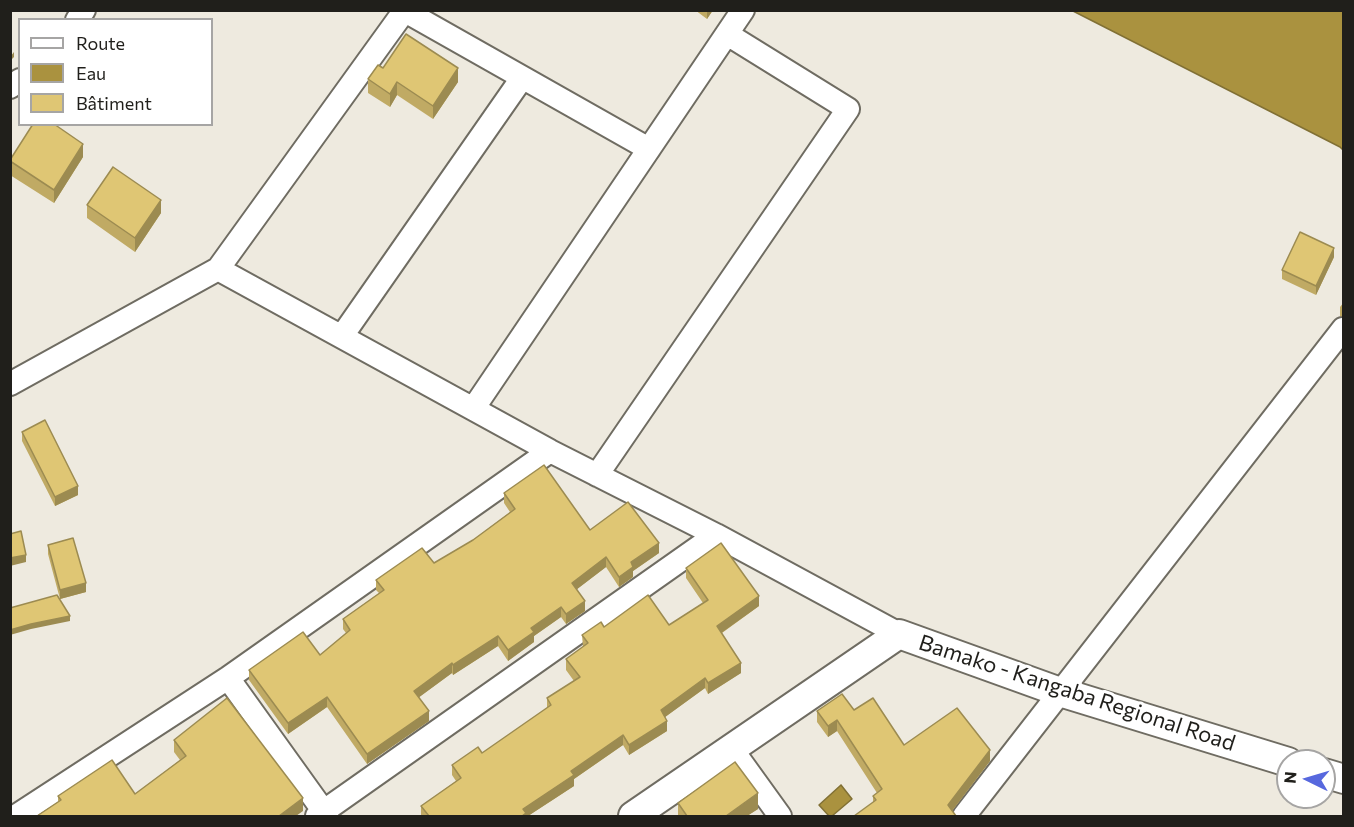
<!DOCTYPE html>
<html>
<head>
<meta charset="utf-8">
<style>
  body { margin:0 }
  #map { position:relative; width:1354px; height:827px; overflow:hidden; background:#eeeadf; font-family:Commissioner,sans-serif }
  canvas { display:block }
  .frame { position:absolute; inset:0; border:12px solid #201f1b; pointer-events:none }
  .legend { position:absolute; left:18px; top:18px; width:195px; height:108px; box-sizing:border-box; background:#fff; border:2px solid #a6a5a4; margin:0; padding:8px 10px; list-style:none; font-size:18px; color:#201f1b }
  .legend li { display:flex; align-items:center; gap:12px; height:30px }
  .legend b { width:30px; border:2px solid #a6a5a4 }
  .north { position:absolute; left:1276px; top:749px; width:60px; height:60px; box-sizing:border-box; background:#fff; border:2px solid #a6a5a4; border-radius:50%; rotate:275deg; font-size:16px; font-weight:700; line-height:24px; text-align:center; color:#201f1b }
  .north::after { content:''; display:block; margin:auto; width:21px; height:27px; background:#5768de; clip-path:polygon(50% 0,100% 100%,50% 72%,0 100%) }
</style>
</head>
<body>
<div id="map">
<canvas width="1354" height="827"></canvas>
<div class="frame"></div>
<ul class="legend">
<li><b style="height:8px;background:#fff"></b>Route</li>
<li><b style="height:16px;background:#aa923f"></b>Eau</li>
<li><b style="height:16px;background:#dfc674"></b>Bâtiment</li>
</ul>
<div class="north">N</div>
</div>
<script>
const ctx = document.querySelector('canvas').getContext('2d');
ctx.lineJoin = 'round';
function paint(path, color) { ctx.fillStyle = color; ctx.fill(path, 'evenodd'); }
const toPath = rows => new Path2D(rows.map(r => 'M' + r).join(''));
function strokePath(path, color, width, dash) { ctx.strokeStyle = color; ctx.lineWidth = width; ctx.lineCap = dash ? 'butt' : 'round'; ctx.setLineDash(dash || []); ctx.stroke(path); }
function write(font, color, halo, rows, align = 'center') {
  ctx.font = font + ' Commissioner,sans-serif'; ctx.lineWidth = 6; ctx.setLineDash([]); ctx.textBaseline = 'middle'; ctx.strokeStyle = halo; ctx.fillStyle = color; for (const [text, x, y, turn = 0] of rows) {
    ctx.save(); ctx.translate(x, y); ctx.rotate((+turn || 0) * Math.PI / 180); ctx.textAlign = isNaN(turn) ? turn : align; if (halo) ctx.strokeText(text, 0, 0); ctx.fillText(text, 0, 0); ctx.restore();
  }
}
const water = toPath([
  [1073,11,1343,11,1343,150,1340,147,1073,11],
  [841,785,852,799,832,816,829,816,819,805,841,785]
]);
paint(water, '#aa923f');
strokePath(water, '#817034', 1.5);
const minor = toPath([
  [405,11,649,149],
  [77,20,84,10],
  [10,87,20,80],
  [218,269,405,10],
  [342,336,522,78],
  [10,384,218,269,550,451,716,535,899,634],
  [473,409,743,10],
  [597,475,848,109,727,34],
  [228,678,327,816],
  [731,748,780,816],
  [16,816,228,678,550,451],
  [317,816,716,535],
  [964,816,1343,329]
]);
const tertiary = toPath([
  [1324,773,1344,779],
  [633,816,899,634,1060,692,1288,762]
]);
strokePath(minor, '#6f6c62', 26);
strokePath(tertiary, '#6f6c62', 32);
strokePath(minor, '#fff', 22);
strokePath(tertiary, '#fff', 28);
paint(toPath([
  [695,10,713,10,707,19],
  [383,68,458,82,433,119,397,95,390,107,368,93,368,79],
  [83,157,54,203,10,175,10,160],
  [87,205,161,213,135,252,87,218],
  [1334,257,1316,295,1282,279,1282,270],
  [1344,302,1344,317,1340,316,1340,307],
  [22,432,78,495,55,506,22,441],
  [504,493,590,530,659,553,633,571,633,577,619,587,606,567,577,589,585,611,566,624,561,617,534,636,534,642,508,661,498,646,453,675,452,673,419,697,429,721,367,764,327,707,288,734,249,680,249,670,320,655,346,633,343,629,343,619,379,593,376,590,376,580,434,563,473,540,510,512,504,503],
  [48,545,86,592,60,599,48,554],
  [686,568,759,606,722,633,741,673,708,694,705,688,665,717,667,731,629,755,623,745,574,779,574,786,528,816,421,816,421,806,456,781,452,775,452,765,482,753,547,708,547,698,574,681,566,670,566,659,583,647,582,635,604,627,669,625,703,603,686,578],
  [854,710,904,745,990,761,952,811,956,816,873,803,873,796,877,793,837,731,828,737,817,722,817,711],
  [174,740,303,811,58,801,58,796,135,794,180,760,174,752],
  [678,803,758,809,747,816,678,816]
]), '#c0aa64');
paint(toPath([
  [707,10,713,10,707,19],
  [14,52,14,57,10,61,10,57],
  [458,68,458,82,433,119,433,106],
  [397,82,397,95,390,107,390,94],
  [83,144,83,157,54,203,54,190],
  [161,200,161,213,135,252,135,238],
  [1334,248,1334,257,1316,295,1316,286],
  [78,486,78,495,55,506,55,497],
  [659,543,659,553,633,571,633,577,619,587,619,577,631,562],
  [26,555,26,562,10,566,10,558],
  [606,557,606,567,572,593,572,583],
  [86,583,86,592,60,599,60,590],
  [759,596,759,606,717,636,717,626],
  [585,601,585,611,566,624,566,614],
  [561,607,561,617,534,636,534,642,508,661,508,650,531,628],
  [70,616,70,621,31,629,10,635,10,630,31,624],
  [498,636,498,646,453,675,453,665],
  [452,663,452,673,414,701,414,691],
  [741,663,741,673,708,694,708,683],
  [705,678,705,688,661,720,661,710],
  [327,697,327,707,288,734,288,723],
  [429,711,429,721,367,764,367,754],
  [837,720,837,731,828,737,828,726],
  [667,721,667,731,629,755,629,745],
  [623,735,623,745,574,779,574,786,528,816,522,816,523,809,571,771],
  [990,750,990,761,948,816,948,805],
  [758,793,758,809,747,816,726,816],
  [303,798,303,811,296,816,279,816]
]), '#9c8b51');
const building = toPath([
  [406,34,458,68,433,106,397,82,390,94,368,79,378,65,383,68,406,34],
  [33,124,54,124,83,144,54,190,10,161,10,160,33,124],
  [113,167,161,200,135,238,87,205,113,167],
  [1300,232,1334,248,1316,286,1282,270,1300,232],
  [45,420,78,486,55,497,22,432,45,420],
  [544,465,590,530,628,502,659,543,631,562,633,567,619,577,606,557,572,583,585,601,566,614,561,607,531,628,534,632,508,650,498,636,453,665,452,663,414,691,429,711,367,754,327,697,288,723,249,670,303,632,320,655,350,630,343,619,384,590,376,580,422,548,434,563,473,540,515,509,504,493,544,465],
  [21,531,26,555,10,558,10,534,21,531],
  [73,538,86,583,60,590,48,545,73,538],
  [721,543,759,596,717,626,741,663,708,683,705,678,661,710,667,721,629,745,623,735,571,771,574,775,523,809,526,813,522,816,429,816,421,806,461,778,452,765,478,747,482,753,551,705,547,698,580,677,566,659,588,643,582,635,601,622,604,627,648,595,669,625,708,600,686,568,721,543],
  [57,595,70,616,31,624,10,630,10,608,57,595],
  [842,694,854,710,873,698,904,745,957,708,990,750,948,805,956,816,854,816,876,800,873,796,882,789,837,720,828,726,817,711,842,694],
  [227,698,303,798,279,816,37,816,61,800,58,796,112,760,135,794,186,756,174,740,227,698],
  [735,762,758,793,726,816,687,816,678,803,735,762]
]);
paint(building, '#dfc674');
strokePath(building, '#9c8b51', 1.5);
write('22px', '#201f1b', '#fff', [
  ["Bamako - Kangaba Regional Road",1077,693,18]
]);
</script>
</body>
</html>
